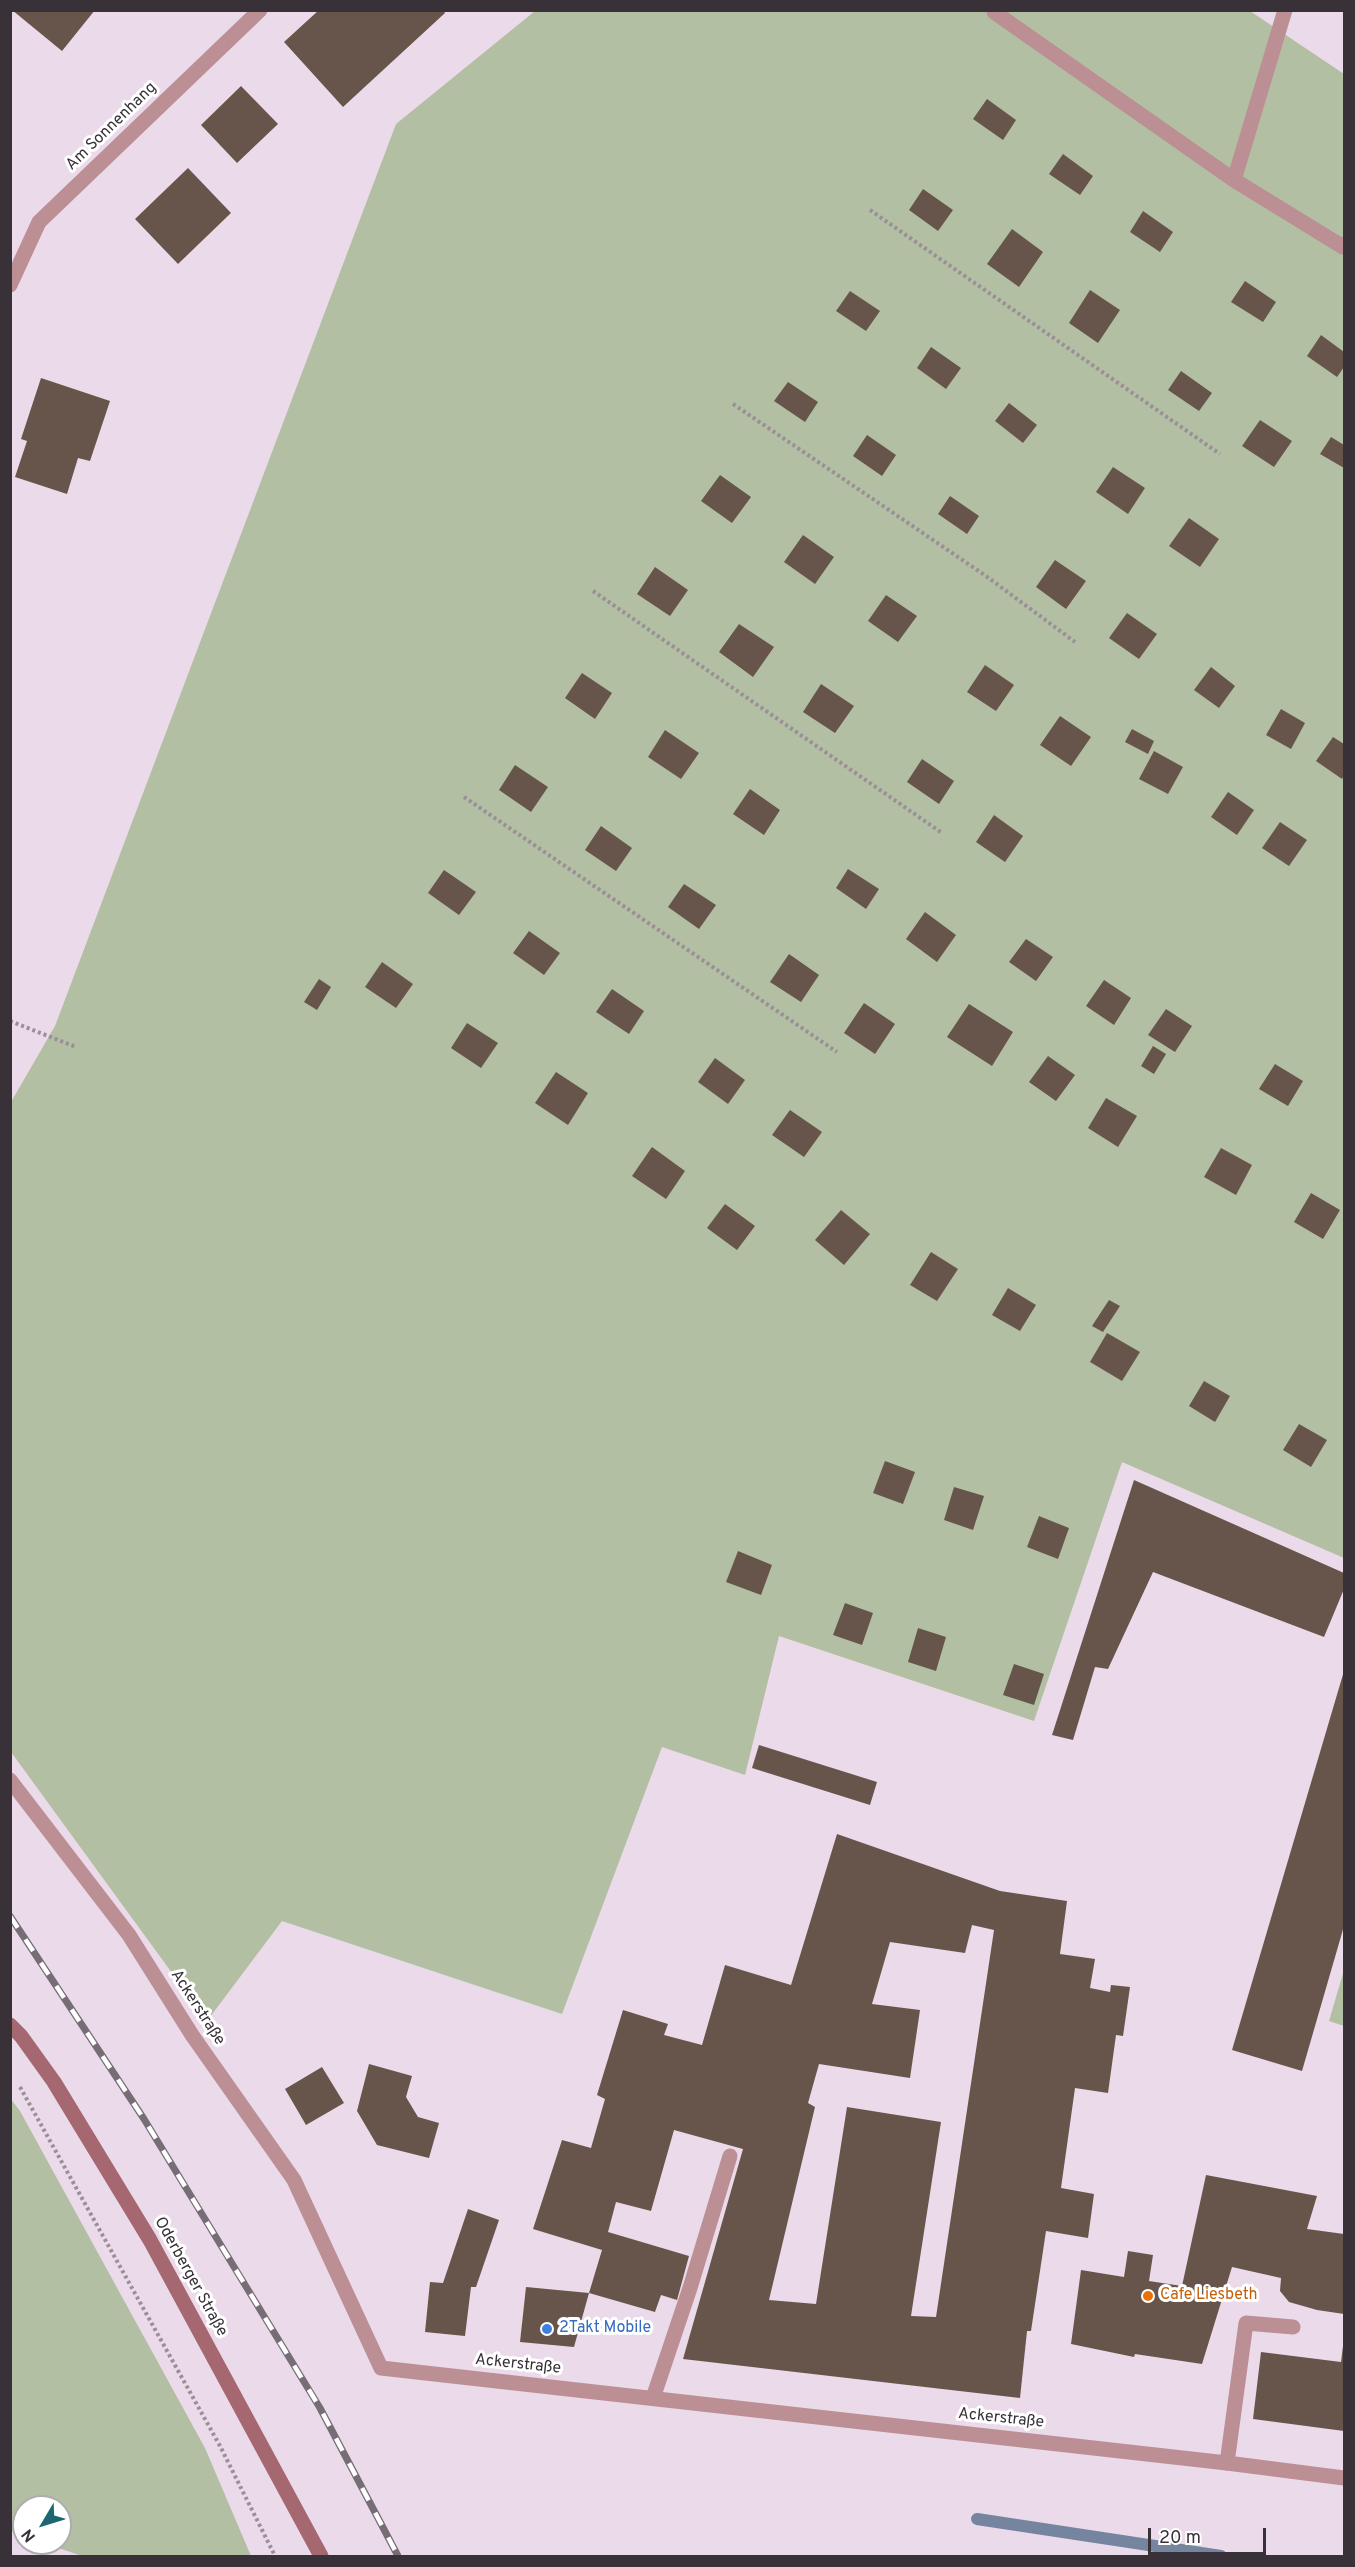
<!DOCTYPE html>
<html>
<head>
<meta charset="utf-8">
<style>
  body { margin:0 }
  #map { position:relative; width:1355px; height:2567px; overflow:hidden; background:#ebdaea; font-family:Overpass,sans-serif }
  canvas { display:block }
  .frame { position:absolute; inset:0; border:12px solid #383238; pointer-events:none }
  .north { position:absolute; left:12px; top:2495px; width:60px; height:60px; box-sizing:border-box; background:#fff; border:2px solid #afadaf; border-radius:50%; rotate:232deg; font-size:16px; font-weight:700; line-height:24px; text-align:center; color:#383238 }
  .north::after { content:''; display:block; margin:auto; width:21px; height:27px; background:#1c6772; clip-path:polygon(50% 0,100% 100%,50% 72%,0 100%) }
  .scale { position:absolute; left:1148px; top:2528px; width:118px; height:27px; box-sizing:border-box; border:3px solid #383238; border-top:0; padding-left:8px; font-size:18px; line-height:21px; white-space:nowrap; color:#383238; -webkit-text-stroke:4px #fff; paint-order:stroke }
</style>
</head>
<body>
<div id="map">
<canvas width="1355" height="2567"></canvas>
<div class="frame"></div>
<div class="north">N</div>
<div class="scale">20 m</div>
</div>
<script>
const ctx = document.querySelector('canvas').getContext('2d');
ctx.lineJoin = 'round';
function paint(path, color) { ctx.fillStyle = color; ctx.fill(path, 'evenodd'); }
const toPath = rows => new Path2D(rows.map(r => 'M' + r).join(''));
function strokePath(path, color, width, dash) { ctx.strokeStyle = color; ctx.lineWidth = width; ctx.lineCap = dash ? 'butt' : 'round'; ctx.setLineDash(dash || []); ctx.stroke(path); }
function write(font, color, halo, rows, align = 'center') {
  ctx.font = font + ' Overpass,sans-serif'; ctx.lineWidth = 6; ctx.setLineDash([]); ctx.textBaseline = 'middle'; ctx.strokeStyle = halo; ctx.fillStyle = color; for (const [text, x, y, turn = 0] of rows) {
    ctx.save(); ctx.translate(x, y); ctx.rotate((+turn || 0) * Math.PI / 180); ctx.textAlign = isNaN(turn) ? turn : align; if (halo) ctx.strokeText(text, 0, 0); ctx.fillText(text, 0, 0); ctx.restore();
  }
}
paint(toPath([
  [535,11,1250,11,1344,74,1344,1558,1122,1462,1034,1721,779,1636,745,1775,662,1747,562,2014,282,1921,207,2021,11,1752,11,1102,55,1026,396,124],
  [1344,1970,1344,2026,1329,2021],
  [10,2098,20,2111,205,2448,251,2556,82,2556,44,2543,60,2543,60,2507,24,2507,24,2536,11,2531]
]), '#b2bfa2');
strokePath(toPath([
  [977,2519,1221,2556]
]), '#75859f', 12);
paint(toPath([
  [12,10,95,10,62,51],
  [319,10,443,10,445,13,343,107,284,42],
  [241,86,278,124,237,163,201,125],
  [987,99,1016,120,1003,140,973,119],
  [1063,154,1093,176,1080,195,1049,174],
  [188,168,231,213,178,264,135,219],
  [923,189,953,210,938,231,909,210],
  [1143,211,1173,232,1160,252,1130,232],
  [1012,229,1043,252,1019,287,987,264],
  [1245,281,1276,302,1263,322,1231,302],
  [1090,290,1120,310,1098,343,1069,323],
  [850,291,880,311,866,331,836,311],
  [1321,335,1344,352,1344,367,1337,377,1307,356],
  [931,347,961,368,946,389,917,368],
  [1181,371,1212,393,1199,411,1168,390],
  [41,378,110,401,90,461,78,458,67,494,15,477,27,441,21,439],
  [788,382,818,402,805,422,774,401],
  [1009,403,1037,425,1023,443,995,421],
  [1260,420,1292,441,1274,467,1242,446],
  [867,435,896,455,882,476,853,456],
  [1331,437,1344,445,1344,468,1320,454],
  [1113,467,1145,488,1128,514,1096,492],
  [720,475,751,497,732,523,701,501],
  [950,496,979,516,967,534,938,514],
  [1189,518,1219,539,1200,567,1169,546],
  [803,535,834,557,815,584,784,562],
  [1055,560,1086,581,1066,609,1036,587],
  [655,567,688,590,670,616,637,594],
  [886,595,917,616,898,642,868,621],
  [1127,613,1157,634,1139,659,1109,638],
  [739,624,774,647,753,677,719,652],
  [985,665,1014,685,996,711,967,692],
  [1211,667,1235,686,1219,708,1194,690],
  [582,673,612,693,595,719,565,698],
  [821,684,854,706,835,733,803,712],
  [1281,709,1305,723,1291,749,1266,735],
  [1060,716,1091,737,1071,766,1040,745],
  [1132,729,1154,741,1148,754,1125,742],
  [665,730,699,753,681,779,648,757],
  [1333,737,1344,744,1344,775,1342,779,1316,761],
  [1154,751,1183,767,1168,794,1139,779],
  [922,759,954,781,939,804,907,782],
  [515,765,548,787,531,812,499,790],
  [750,789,780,810,764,835,733,814],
  [1228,792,1254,810,1237,835,1211,817],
  [994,815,1023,836,1005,862,976,842],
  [1280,822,1307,840,1289,866,1262,848],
  [601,826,632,848,616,871,585,850],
  [848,869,879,889,866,909,836,888],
  [444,870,476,892,459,915,428,893],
  [684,884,716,905,699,929,668,907],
  [925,912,956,935,937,962,906,939],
  [529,931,560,953,544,975,513,953],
  [1026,939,1053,957,1036,981,1009,962],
  [789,954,819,975,801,1002,770,982],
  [382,962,413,984,396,1008,365,987],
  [319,979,331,987,317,1010,304,1002],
  [1104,980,1131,998,1114,1025,1086,1006],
  [612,989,644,1011,629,1034,596,1012],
  [864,1003,895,1024,875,1054,844,1033],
  [969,1004,1013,1032,992,1066,947,1037],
  [1166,1009,1192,1026,1175,1052,1148,1035],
  [467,1023,498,1043,481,1068,451,1048],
  [1153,1046,1166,1054,1154,1074,1141,1066],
  [1048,1056,1075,1075,1056,1101,1029,1082],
  [715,1058,745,1080,728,1104,698,1082],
  [1275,1064,1303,1081,1288,1106,1259,1089],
  [556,1072,588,1093,568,1125,535,1103],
  [1106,1098,1137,1116,1118,1147,1088,1128],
  [790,1110,822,1132,804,1157,772,1135],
  [652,1147,685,1171,666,1199,632,1176],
  [1221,1148,1252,1165,1236,1195,1204,1177],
  [1311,1193,1340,1210,1323,1239,1294,1222],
  [725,1204,755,1226,737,1250,707,1228],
  [841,1210,870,1234,844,1265,815,1240],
  [931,1252,958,1269,937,1301,910,1285],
  [1008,1288,1036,1305,1020,1331,992,1315],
  [1109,1300,1120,1306,1103,1332,1092,1326],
  [1107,1333,1140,1352,1122,1381,1090,1362],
  [1204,1381,1230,1396,1215,1422,1189,1406],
  [1299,1424,1327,1440,1311,1467,1283,1450],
  [885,1461,915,1472,903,1504,873,1493],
  [1134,1480,1344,1573,1344,1589,1324,1637,1153,1572,1108,1669,1095,1667,1073,1740,1052,1735],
  [954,1487,984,1496,973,1530,944,1520],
  [1039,1516,1069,1528,1058,1559,1027,1547],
  [738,1551,772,1565,761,1595,726,1582],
  [845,1603,873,1613,862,1645,833,1635],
  [918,1628,946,1637,936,1671,908,1662],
  [1014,1664,1044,1674,1034,1705,1003,1695],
  [1344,1671,1344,1926,1302,2071,1232,2050],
  [759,1745,877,1782,870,1805,752,1768],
  [837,1834,1000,1891,1067,1901,1060,1954,1095,1959,1090,1988,1110,1992,1111,1985,1130,1987,1123,2036,1116,2035,1108,2093,1075,2088,1061,2188,1094,2194,1088,2238,1046,2231,1031,2331,1027,2331,1020,2398,683,2359,743,2149,674,2130,651,2211,616,2202,608,2232,689,2256,677,2300,661,2295,655,2312,589,2293,602,2250,533,2229,562,2140,591,2148,605,2099,597,2095,623,2010,668,2024,664,2035,702,2045,725,1965,791,1985],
  [972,1925,994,1930,936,2317,911,2316,941,2122,847,2107,816,2304,769,2300,815,2107,808,2103,819,2064,910,2078,920,2010,872,2004,890,1942,965,1953],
  [369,2064,412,2076,406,2097,418,2117,439,2123,429,2158,377,2145,357,2111],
  [322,2067,344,2103,306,2125,285,2089],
  [1206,2175,1317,2196,1307,2229,1344,2234,1344,2314,1317,2310,1289,2302,1280,2291,1281,2278,1232,2267,1202,2364,1135,2354,1134,2357,1071,2344,1081,2270,1124,2277,1128,2251,1153,2255,1149,2281,1182,2286],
  [468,2209,499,2220,476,2287,471,2287,465,2336,425,2332,430,2282,443,2283],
  [526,2287,589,2293,574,2347,520,2342],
  [1343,2346,1344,2431,1253,2419,1261,2352,1341,2362]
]), '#67554b');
strokePath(toPath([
  [870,210,1220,454],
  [733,404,986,576,1075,642],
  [593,591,942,833],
  [464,797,837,1052],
  [10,1021,76,1047],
  [20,2087,220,2446,275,2556]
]), '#9a8e99', 4, [3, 3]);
strokePath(toPath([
  [994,12,1234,180,1343,247,1344,244],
  [1234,180,1285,10],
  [653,2398,690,2288,730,2156],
  [1227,2463,1246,2323,1293,2327]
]), '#bb8f94', 15);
strokePath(toPath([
  [10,285,39,222,260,10],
  [10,1780,129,1935,192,2035,294,2180,381,2368,1227,2463,1344,2478]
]), '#bb8f94', 15);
strokePath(toPath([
  [10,2025,21,2036,54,2082,150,2240,321,2556]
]), '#a66870', 15);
const rail = toPath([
  [10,1916,144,2119,320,2408,398,2556]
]);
strokePath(rail, '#776d77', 7);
strokePath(rail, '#fff', 4.5, [14]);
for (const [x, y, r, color] of [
  [1148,2296,6,"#e8710a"],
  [547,2329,6,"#3f7fe0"]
]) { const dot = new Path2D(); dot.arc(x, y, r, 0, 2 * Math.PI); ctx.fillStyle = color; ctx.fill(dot); strokePath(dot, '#fff', 2); }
write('16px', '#383238', '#fff', [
  ["Am Sonnenhang",112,127,-44],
  ["Ackerstraße",197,2008,57],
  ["Oderberger Straße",190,2277,61],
  ["Ackerstraße",518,2365,6],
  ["Ackerstraße",1001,2419,6]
]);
write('16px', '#c56008', '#fff', [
  ["Cafe Liesbeth",1160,2296]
], 'left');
write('16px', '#366cbe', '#fff', [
  ["2Takt Mobile",559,2329]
], 'left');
</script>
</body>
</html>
